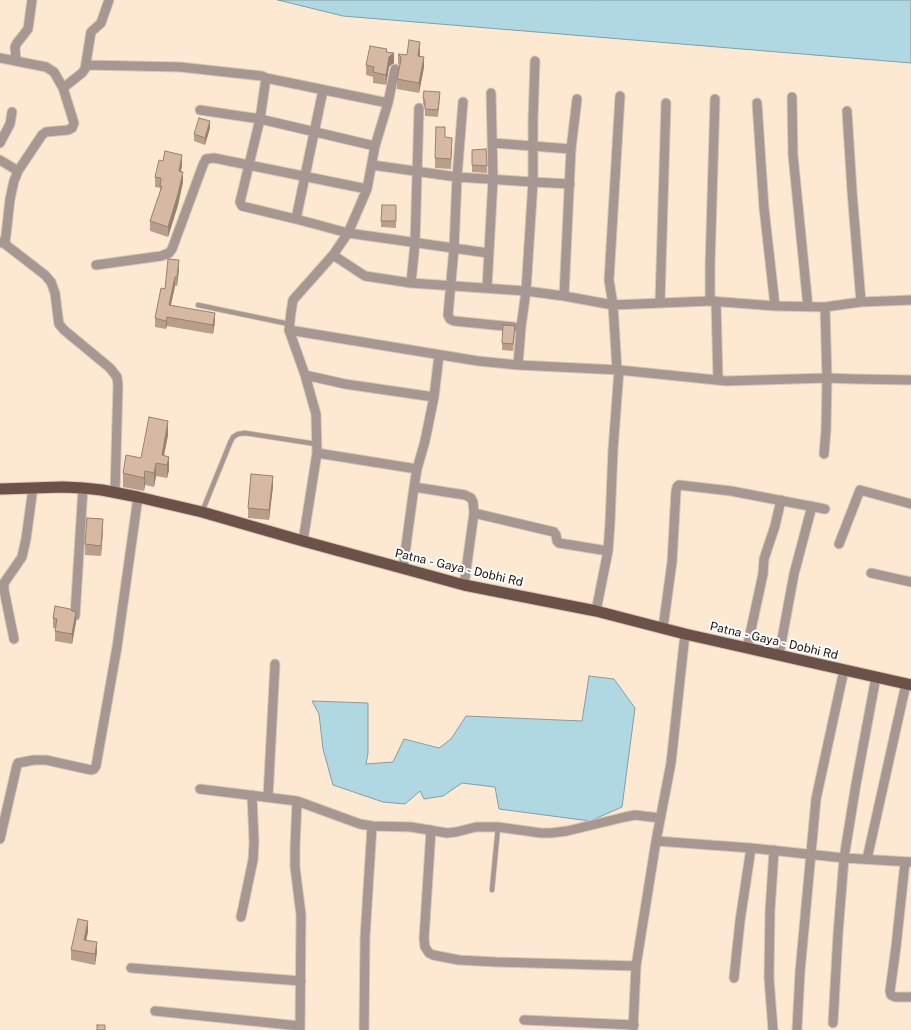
<!DOCTYPE html>
<html>
<head>
<meta charset="utf-8">
<style>
  body { margin:0 }
  canvas { display:block; background:#fde9d2 }
</style>
</head>
<body>
<canvas width="911" height="1030"></canvas>
<script>
const ctx = document.querySelector('canvas').getContext('2d');
ctx.lineJoin = 'round';
function paint(path, color) { ctx.fillStyle = color; ctx.fill(path, 'evenodd'); }
const toPath = rows => new Path2D(rows.map(r => 'M' + r).join(''));
function strokePath(path, color, width, dash) { ctx.strokeStyle = color; ctx.lineWidth = width; ctx.lineCap = dash ? 'butt' : 'round'; ctx.setLineDash(dash || []); ctx.stroke(path); }
function write(font, color, halo, rows, align = 'center') {
  ctx.font = font + ' "Public Sans",sans-serif'; ctx.lineWidth = 4; ctx.setLineDash([]); ctx.textBaseline = 'middle'; ctx.strokeStyle = halo; ctx.fillStyle = color; for (const [text, x, y, turn = 0] of rows) {
    ctx.save(); ctx.translate(x, y); ctx.rotate((+turn || 0) * Math.PI / 180); ctx.textAlign = isNaN(turn) ? turn : align; if (halo) ctx.strokeText(text, 0, 0); ctx.fillText(text, 0, 0); ctx.restore();
  }
}
const water = toPath([
  [278,0,911,0,911,63,343,16,278,0],
  [589,676,614,679,635,708,622,807,590,821,499,809,495,787,462,783,443,796,424,799,420,791,405,804,383,802,333,785,323,749,319,714,312,701,368,703,368,753,366,764,393,762,404,739,439,748,451,739,466,716,582,721,589,676]
]);
paint(water, '#afd8e3');
strokePath(water, '#839da2', 1);
const service = toPath([
  [198,305,289,324],
  [202,512,230,443,233,437,238,434,245,433,316,444],
  [492,890,498,827]
]);
const minor = toPath([
  [0,58,46,67,54,72,63,88,74,123,72,128,68,130,46,132,42,135,18,171,14,181,10,199,5,244],
  [16,61,15,47,17,43,28,29,32,0],
  [86,65,180,67,262,76,266,78,388,103],
  [266,78,260,119,240,202,242,206,296,219,348,233,488,253],
  [63,88,82,73,85,69,91,32,101,23,109,0],
  [792,97,793,155,808,307],
  [463,102,457,177,454,248,448,315,450,319,454,321,514,327],
  [757,103,764,208,775,306],
  [200,110,260,119,375,146],
  [847,111,852,191,861,302],
  [0,143,10,124,12,112],
  [493,143,571,149],
  [0,160,18,171],
  [372,165,457,177,533,182,570,184],
  [296,219,323,90],
  [0,242,5,244,45,275,51,282,55,293,58,317,59,324,64,330,110,368,117,377,118,385,115,492],
  [333,255,365,276,411,283,526,291,564,296,613,305,710,301,775,306,825,307,861,302,911,300],
  [96,265,161,256,169,253,172,249,203,165,206,159,214,158,367,189],
  [411,283,415,243,419,108],
  [487,288,493,179,491,93],
  [564,296,571,149,577,99],
  [710,301,710,266,715,99],
  [716,301,718,380],
  [660,302,666,103],
  [289,330,478,361,518,365,619,370,726,381,827,378,854,379,911,380],
  [518,365,521,327,526,291,533,182,533,120,535,61],
  [617,370,613,305,609,280,620,96],
  [305,375,345,384,434,397],
  [317,453,417,469],
  [824,454,826,430,827,378,825,307],
  [414,487,465,495,471,498,473,502,474,513,464,585],
  [474,513,554,532,556,535,557,541,559,543,608,551],
  [303,541,317,453,316,414,305,375,289,330,291,312,293,300,333,255,348,233,367,189,375,146,388,103,395,69],
  [839,544,860,490,911,504],
  [403,568,414,487,417,469,425,441,434,397,439,355],
  [871,573,911,582],
  [596,611,608,551,610,523,613,450,619,370],
  [75,616,83,488],
  [663,628,672,562,676,491,677,487,679,485,731,491,825,509],
  [14,639,4,590,4,583,22,557,26,539,33,488],
  [747,648,763,574,764,559,775,526,781,500],
  [779,655,794,574,812,506],
  [200,789,297,801,360,824,372,826,411,827,447,833,456,832,476,827,498,827,541,833,551,833,567,831,625,817,635,815,660,818],
  [268,797,275,664],
  [297,801,295,848,295,867,301,915,300,1030],
  [431,830,424,939,425,947,429,953,433,955,459,960,496,962,636,966],
  [0,839,17,765,18,763,34,760,46,760,91,770,94,769,96,766,117,647,138,497],
  [656,841,751,848,844,858,911,862],
  [867,859,906,684],
  [905,862,896,947,890,991,891,995,895,997,911,997],
  [241,917,253,860,254,842,252,795],
  [131,968,301,981],
  [734,978,740,921,751,848],
  [155,1011,300,1026],
  [524,1020,634,1025],
  [833,1023,838,934,844,858,856,784,876,677],
  [797,1029,800,972,816,799,844,670],
  [364,1030,365,938,372,826],
  [633,1030,636,966,656,841,671,763,685,634],
  [773,1030,769,978,770,911,774,850]
]);
const primary = toPath([
  [0,489,63,487,83,488,102,490,138,497,202,512,303,541,464,585,596,611,685,634,911,685]
]);
strokePath(service, '#d9c7b2', 6);
strokePath(minor, '#d9c7b2', 11);
strokePath(primary, '#d9c7b2', 13);
strokePath(service, '#a79792', 4.5);
strokePath(minor, '#a79792', 9);
strokePath(primary, '#6c5149', 11);
paint(toPath([
  [387,52,394,63,391,65,389,67,386,85,373,83,373,77,366,75,366,65],
  [420,52,420,56,424,67,419,93,397,89,397,79,400,66,398,64,398,54,407,55],
  [423,97,440,98,438,117,425,116,425,107,423,104],
  [210,128,205,145,194,141,194,134],
  [452,148,451,169,435,168,435,158],
  [486,149,487,173,472,172,472,150],
  [182,165,181,172,183,182,178,205,168,237,150,231,150,221,160,192,160,188,155,187,155,177],
  [396,212,396,228,381,227,381,221],
  [179,269,177,286,175,286,171,305,215,321,213,334,167,326,166,329,155,327,155,318,165,289],
  [515,332,513,351,502,350,502,343],
  [168,435,164,456,169,470,167,478,156,476,154,487,145,485,144,491,123,487,123,473],
  [273,486,269,520,248,518,248,508],
  [103,529,101,556,85,555,85,544],
  [53,618,76,622,72,644,55,641,55,628,53,628],
  [88,932,86,940,97,952,95,965,71,960,71,950]
]), '#b99e8c');
paint(toPath([
  [420,42,420,52,418,66,418,56],
  [394,53,394,63,391,65,389,67,386,85,386,75,389,57,391,55],
  [424,57,424,67,419,93,419,83],
  [210,121,210,128,205,145,205,138],
  [182,155,182,165,179,181,179,171],
  [183,172,183,182,178,205,168,237,168,227],
  [179,260,179,269,177,286,177,277],
  [175,277,175,286,169,313,169,305],
  [215,313,215,321,213,334,213,325],
  [167,317,167,326,166,329,166,321],
  [168,421,168,435,162,464,162,455],
  [169,457,169,470,167,478,167,465],
  [156,463,156,476,154,487,154,473],
  [145,471,145,485,144,491,144,478],
  [273,476,273,486,269,520,269,510],
  [103,519,103,529,101,556,101,546],
  [76,612,76,622,72,644,72,634],
  [88,921,88,932,84,950,84,940],
  [97,942,97,952,95,965,95,954]
]), '#968172');
const building = toPath([
  [409,40,420,42,418,56,424,57,419,83,397,79,401,60,401,57,398,54,407,55,409,40],
  [370,46,387,49,386,52,394,53,391,55,389,57,386,75,373,72,374,67,366,65,370,46],
  [424,91,440,92,438,110,425,109,425,101,423,97,424,91],
  [199,118,210,121,205,138,194,134,199,118],
  [436,127,445,127,445,137,452,138,451,159,435,158,436,127],
  [486,149,487,166,472,165,472,150,486,149],
  [165,151,182,155,179,171,183,172,178,194,168,227,150,221,162,186,160,186,161,178,155,177,159,160,163,161,165,151],
  [382,205,396,205,396,221,381,221,382,205],
  [168,259,179,260,177,277,175,277,169,305,215,313,213,325,167,317,166,321,155,318,161,288,165,289,168,259],
  [503,325,515,326,513,344,502,343,503,325],
  [149,417,168,421,162,455,169,457,167,465,156,463,154,473,145,471,144,478,123,473,126,455,141,458,149,417],
  [251,474,273,476,269,510,248,508,251,474],
  [87,518,103,519,101,546,85,544,87,518],
  [55,606,70,609,72,611,76,612,72,634,55,631,57,619,53,618,55,606],
  [78,919,88,921,84,940,97,942,95,954,71,950,78,919],
  [97,1025,105,1025,105,1030,97,1030,97,1025]
]);
paint(building, '#d7b8a3');
strokePath(building, '#968172', 1);
write('12px', '#1c1309', '#fff', [
  ["Patna - Gaya - Dobhi Rd",459,568,13],
  ["Patna - Gaya - Dobhi Rd",774,641,13]
]);
</script>
</body>
</html>
